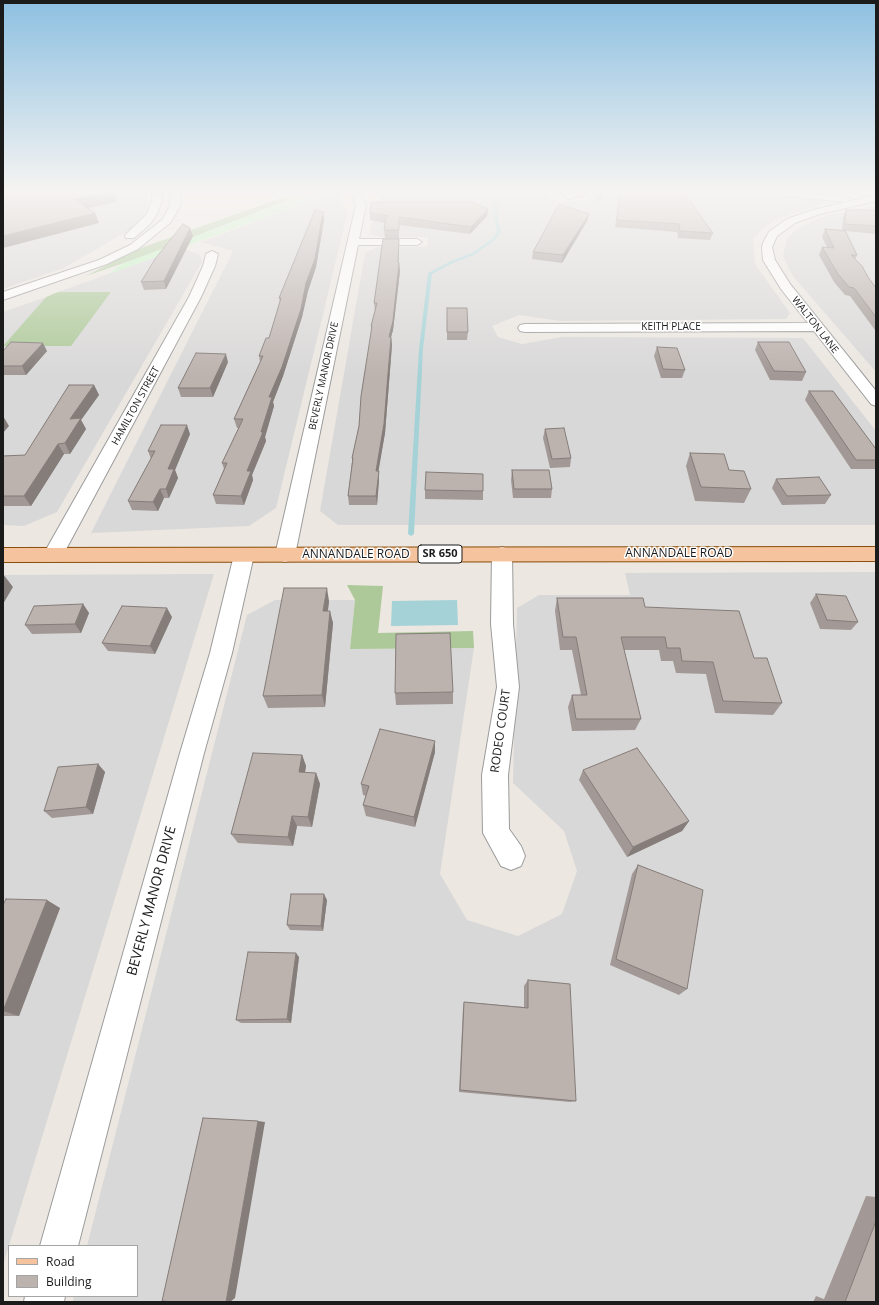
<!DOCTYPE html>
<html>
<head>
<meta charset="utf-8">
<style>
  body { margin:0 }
  #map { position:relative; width:879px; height:1305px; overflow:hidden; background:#ece7e1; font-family:"Open Sans",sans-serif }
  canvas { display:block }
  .frame { position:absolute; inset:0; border:4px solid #1b1b1b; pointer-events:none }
  .legend { position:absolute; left:8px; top:1245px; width:130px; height:52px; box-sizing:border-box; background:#fff; border:1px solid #a4a4a4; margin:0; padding:5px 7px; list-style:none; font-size:12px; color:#1b1b1b }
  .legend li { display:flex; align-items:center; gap:8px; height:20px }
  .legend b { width:20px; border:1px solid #a4a4a4 }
</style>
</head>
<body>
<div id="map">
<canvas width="879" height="1305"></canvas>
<div class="frame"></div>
<ul class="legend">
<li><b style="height:5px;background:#f5c49e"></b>Road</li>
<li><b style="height:11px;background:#bcb2ae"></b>Building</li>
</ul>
</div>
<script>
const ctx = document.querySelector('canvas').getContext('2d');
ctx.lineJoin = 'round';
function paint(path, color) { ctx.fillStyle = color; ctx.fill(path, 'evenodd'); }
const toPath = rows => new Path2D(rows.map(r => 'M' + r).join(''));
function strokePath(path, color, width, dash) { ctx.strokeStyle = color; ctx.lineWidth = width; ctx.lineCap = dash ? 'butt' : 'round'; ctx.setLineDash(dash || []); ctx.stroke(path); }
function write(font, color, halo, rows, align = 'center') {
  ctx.font = font + ' "Open Sans",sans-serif'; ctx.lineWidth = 3; ctx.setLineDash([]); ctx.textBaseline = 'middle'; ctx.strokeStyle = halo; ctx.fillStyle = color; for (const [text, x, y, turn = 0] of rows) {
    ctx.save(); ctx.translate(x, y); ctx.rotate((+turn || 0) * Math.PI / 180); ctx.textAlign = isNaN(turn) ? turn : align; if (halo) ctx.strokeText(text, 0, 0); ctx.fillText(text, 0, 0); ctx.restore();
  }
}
paint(toPath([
  [3,193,148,193,147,210,131,229,64,268,3,289],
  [333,193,347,193,337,197,348,211,276,508,249,526,91,533,233,251,201,242],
  [378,193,545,193,543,195,558,202,583,202,600,193,761,193,826,200,826,203,774,220,753,238,755,264,790,313,786,319,560,321,519,315,492,326,498,337,522,344,562,337,803,338,876,431,876,525,338,525,320,511,365,253,377,247,427,247,428,237,380,237,370,234,374,205,382,197],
  [872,206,876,206,876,372,792,275,783,256,787,238,803,225,825,216],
  [181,248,200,255,202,262,57,512,24,526,3,525,3,312,46,297,3,346,110,292,58,292],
  [876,572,876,1302,73,1302,74,1296,137,1296,137,1246,87,1246,247,615,275,600,355,600,350,649,474,648,440,874,467,920,518,936,562,914,577,871,564,831,513,783,517,608,539,595,630,595,625,573],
  [214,574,3,1265,3,575]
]), '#d9d8d8');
paint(toPath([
  [284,197,291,199,150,254,86,276,138,249],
  [58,292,111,292,71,346,3,346,46,297],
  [347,585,383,586,378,633,473,631,474,648,350,649,355,600]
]), '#adc999');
paint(toPath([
  [308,193,333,193,109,274,122,264]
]), '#c2f5c0');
paint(toPath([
  [457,600,458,625,391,626,392,601]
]), '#a4d2d7');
paint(toPath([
  [496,196,498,197,497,215,501,232,495,240,474,255,453,263,432,274,423,349,414,534,411,536,408,534,419,349,428,273,451,261,472,253,493,238,497,232,493,215,494,197,496,196]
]), '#a4d2d7');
const minor = toPath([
  [152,193,162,193,162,200,157,214,150,224,134,238,126,238,125,236,126,234,147,214,152,200,152,193],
  [170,193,180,193,181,199,180,206,171,222,138,249,107,264,3,300,3,292,99,260,130,245,162,220,170,206,170,193],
  [569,193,587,193,585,195,569,199,566,198,564,196,566,194,569,193],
  [781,193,816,193,846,196,851,199,846,202,786,196,781,193],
  [358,195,361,196,366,205,359,239,417,239,422,242,417,245,358,245,295,555,292,560,285,562,278,560,275,555,356,205,353,198,358,195],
  [876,195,876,201,820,214,795,223,777,236,772,247,775,260,790,284,876,391,876,406,871,404,814,331,525,332,520,331,518,328,520,325,525,324,808,323,781,289,763,260,762,247,763,243,769,232,787,219,813,210,876,195],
  [212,251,218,254,215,266,201,297,63,555,60,560,53,562,46,560,43,555,189,297,203,266,206,254,212,251],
  [502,547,509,549,512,554,513,624,519,687,508,775,509,829,521,846,525,856,521,866,511,870,501,866,483,833,482,775,497,687,491,624,492,554,495,549,502,547],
  [244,548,251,550,254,555,232,653,204,753,78,1246,40,1246,180,753,210,653,234,555,237,550,244,548],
  [25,1296,65,1296,64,1302,24,1302,25,1296]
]);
const major = toPath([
  [876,547,876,561,3,562,3,548,876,547]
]);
strokePath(minor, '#9c9c9c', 2);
strokePath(major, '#894e0a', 2);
paint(minor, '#fff');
paint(major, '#f5c49e');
paint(toPath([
  [593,193,604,193,599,202],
  [620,193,713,233,710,240,678,238,677,232,615,227],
  [488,209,487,216,470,234,399,225,399,238,385,238,384,230,385,223,370,220,370,213],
  [846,210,876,210,876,234,846,231,857,255,855,259,868,277,876,288,876,330,875,330,850,296,845,295,834,282,819,255,822,247,827,247,822,237,825,229,842,230,843,217],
  [323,212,324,220,316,267,308,291,302,317,283,376,273,402,274,406,265,437,266,441,252,475,253,480,244,505,216,504,213,495,224,469,222,463,239,428,237,428,234,419,260,362,259,356,269,338,280,302,279,298],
  [589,214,587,221,562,263,532,259,533,252],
  [190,228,193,236,166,289,144,290,141,282],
  [399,239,399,263,400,271,393,330,391,337,392,345,385,433,378,471,379,480,377,505,349,505,348,496,352,462,352,458,359,426,371,333,371,326,375,311,374,303],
  [447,308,468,332,467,340,447,340],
  [758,342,806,372,802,381,770,380,755,350],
  [657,347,685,370,682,378,661,378,654,356],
  [3,351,47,351,26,375,3,375],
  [228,362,213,397,181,397,178,388],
  [94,385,99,395,81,420,86,429,70,454,64,454,31,506,3,506,3,456,25,455],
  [809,391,876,449,876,469,851,469,805,400],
  [545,429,571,458,570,467,550,468,543,438],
  [190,434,175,470,178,478,169,498,164,498,158,511,132,510,128,501,151,459,148,451],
  [690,453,729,470,751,489,744,503,695,501,686,466],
  [512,470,552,489,551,498,513,498,511,480],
  [776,479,831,495,825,504,782,505,772,488],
  [425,490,483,491,483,500,425,499],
  [816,594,858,622,851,630,820,629,810,603],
  [557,598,645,607,754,658,782,703,773,715,715,713,706,674,676,673,673,661,661,661,659,650,624,650,641,719,635,730,572,731,568,707,572,695,581,695,572,650,560,650,555,611],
  [329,601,328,611,333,623,325,707,268,708,263,696],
  [83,604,89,613,81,633,32,634,25,625],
  [172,617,155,654,108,651,102,643],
  [453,692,453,704,396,705,395,693],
  [435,752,415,827,366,816,363,805,366,796,363,795,361,784],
  [302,755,306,766,305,773,316,773,320,784,312,827,297,826,293,846,238,843,231,834],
  [98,764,105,772,93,814,52,818,44,811],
  [583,770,689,821,682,831,627,857,579,780],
  [638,865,687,989,679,995,610,965,632,874],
  [327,900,323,931,290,930,287,925],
  [3,905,60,908,19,1016,3,1016],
  [299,957,291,1023,241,1023,236,1020],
  [528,980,576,1101,570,1102,459,1092,463,1008,464,1002,524,1007,524,986],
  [866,1196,876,1197,876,1302,813,1302,816,1296,824,1299]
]), '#a29996');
paint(toPath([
  [108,193,114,193,117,202,78,210,74,199],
  [601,193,604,193,599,202,600,194],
  [488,209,487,216,470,234,471,227],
  [323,212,324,220,316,267,308,291,302,317,283,376,273,402,274,406,265,437,266,441,252,475,253,480,244,505,241,496,247,471,261,432,269,397,306,283],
  [95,213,99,223,3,248,3,236],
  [589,214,587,221,562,263,563,255],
  [190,228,193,236,166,289,164,281],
  [399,239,398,271,399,263,400,271,393,330,391,337,392,345,385,433,377,480,376,471,389,337,398,263],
  [43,343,47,351,26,375,22,366],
  [226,354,228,362,213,397,210,388],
  [94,385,99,395,81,420,86,429,70,454,65,443,70,419],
  [3,416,9,426,3,433],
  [187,425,190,434,175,470,178,478,169,498,166,489,168,469],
  [58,444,64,454,31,506,24,496],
  [379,471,379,480,377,505,376,496],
  [160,489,164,498,158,511,153,502],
  [3,574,13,587,3,604],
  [327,588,329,601,326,624,323,611],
  [83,604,89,613,81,633,75,624],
  [167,608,172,617,155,654,150,646],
  [330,611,333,623,325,707,322,695],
  [435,741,435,752,415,827,414,817],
  [302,755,306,766,303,783,299,772],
  [98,764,105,772,93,814,86,807],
  [316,773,320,784,312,827,308,817],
  [292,816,297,826,293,846,288,837],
  [689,821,682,831,627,857,633,847],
  [324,894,327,900,323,931,321,926],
  [47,900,60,908,19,1016,3,1011],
  [296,953,299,957,291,1023,287,1019],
  [258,1121,265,1122,235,1298,230,1302,226,1302]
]), '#847d7a');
const building = toPath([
  [3,193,108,193,74,199,95,213,3,236,3,193],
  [620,193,684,193,713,233,680,231,679,224,617,220,620,193],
  [371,202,471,202,488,209,471,227,399,217,399,230,384,230,386,216,389,216,370,213,371,202],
  [559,204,589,214,563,255,533,252,559,204],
  [315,210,323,212,315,259,306,283,301,309,282,367,269,397,272,397,261,432,263,432,247,471,251,471,241,496,213,495,227,463,222,463,243,419,234,419,263,356,259,356,266,338,269,338,281,298,279,298,315,210],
  [846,210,876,210,876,226,845,224,846,210],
  [183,224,190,228,164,281,141,282,155,259,183,224],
  [825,229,845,231,857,255,851,255,862,266,868,277,876,288,876,317,854,288,849,287,838,274,822,247,834,248,825,229],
  [383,239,399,239,398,263,399,263,393,321,389,337,391,337,384,424,376,471,379,471,376,496,348,496,353,458,352,458,359,426,361,396,372,326,371,326,377,303,374,303,383,239],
  [447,308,467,308,468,332,447,332,447,308],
  [11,342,43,343,22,366,3,366,3,351,11,342],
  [758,342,789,342,806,372,774,371,758,342],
  [657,347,677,348,685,370,663,369,657,347],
  [196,353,226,354,210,388,178,388,196,353],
  [69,385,94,385,70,419,81,418,65,443,58,444,24,496,3,496,3,456,25,455,69,385],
  [809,391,833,391,876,449,876,460,856,460,809,391],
  [161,425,187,425,168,469,174,469,166,489,160,489,153,502,128,501,155,451,148,451,161,425],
  [564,428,571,458,552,459,545,429,564,428],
  [690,453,724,454,729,470,744,471,751,489,701,487,690,453],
  [512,470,549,470,552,489,514,489,512,470],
  [426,472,483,474,483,491,425,490,426,472],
  [819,477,831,495,787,496,776,479,819,477],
  [284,588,327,588,323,611,330,611,322,695,263,696,284,588],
  [816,594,846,596,858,622,827,620,816,594],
  [557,598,643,598,645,607,739,611,754,658,767,658,782,703,723,701,713,662,682,661,680,648,667,648,665,637,621,637,641,719,576,719,572,695,587,695,576,637,563,637,557,598],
  [83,604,75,624,25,625,34,606,83,604],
  [122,606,167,608,150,646,102,643,122,606],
  [450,633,453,692,395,693,396,634,450,633],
  [380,729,435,741,414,817,363,805,369,786,361,784,380,729],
  [637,748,689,821,633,847,583,770,637,748],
  [253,753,302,755,299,772,316,773,308,817,292,816,288,837,231,834,253,753],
  [98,764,86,807,44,811,58,767,98,764],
  [638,865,703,890,687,989,616,959,638,865],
  [291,894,324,894,321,926,287,925,291,894],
  [6,899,47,900,3,1011,3,905,6,899],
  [248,952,296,953,287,1019,236,1020,248,952],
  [528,980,570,984,576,1101,460,1090,464,1002,528,1008,528,980],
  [203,1118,258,1121,226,1302,175,1302,162,1301,203,1118],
  [876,1221,876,1302,845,1302,876,1221]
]);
paint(building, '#bcb2ae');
strokePath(building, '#847d7a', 1);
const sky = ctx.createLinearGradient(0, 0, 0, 376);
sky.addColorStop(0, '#8dc0e1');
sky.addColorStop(0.51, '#f6f4f2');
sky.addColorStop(1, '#f6f4f200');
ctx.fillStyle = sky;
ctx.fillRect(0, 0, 879, 376);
write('10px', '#1b1b1b', '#fff', [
  ["WALTON LANE",815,325,52],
  ["KEITH PLACE",671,327],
  ["BEVERLY MANOR DRIVE",324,376,-78],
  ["HAMILTON STREET",136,406,-61]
]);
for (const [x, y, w] of [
  [440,554,44]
]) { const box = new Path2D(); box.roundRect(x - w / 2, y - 9, w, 18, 3); ctx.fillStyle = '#fff'; ctx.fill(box); strokePath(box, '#1b1b1b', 1); }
write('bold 11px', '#1b1b1b', null, [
  ["SR 650",440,554]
]);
write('12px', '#1b1b1b', '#fff', [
  ["ANNANDALE ROAD",679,554],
  ["ANNANDALE ROAD",356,555],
  ["RODEO COURT",501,731,-82]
]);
write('14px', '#1b1b1b', '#fff', [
  ["BEVERLY MANOR DRIVE",152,901,-75]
]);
</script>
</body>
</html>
